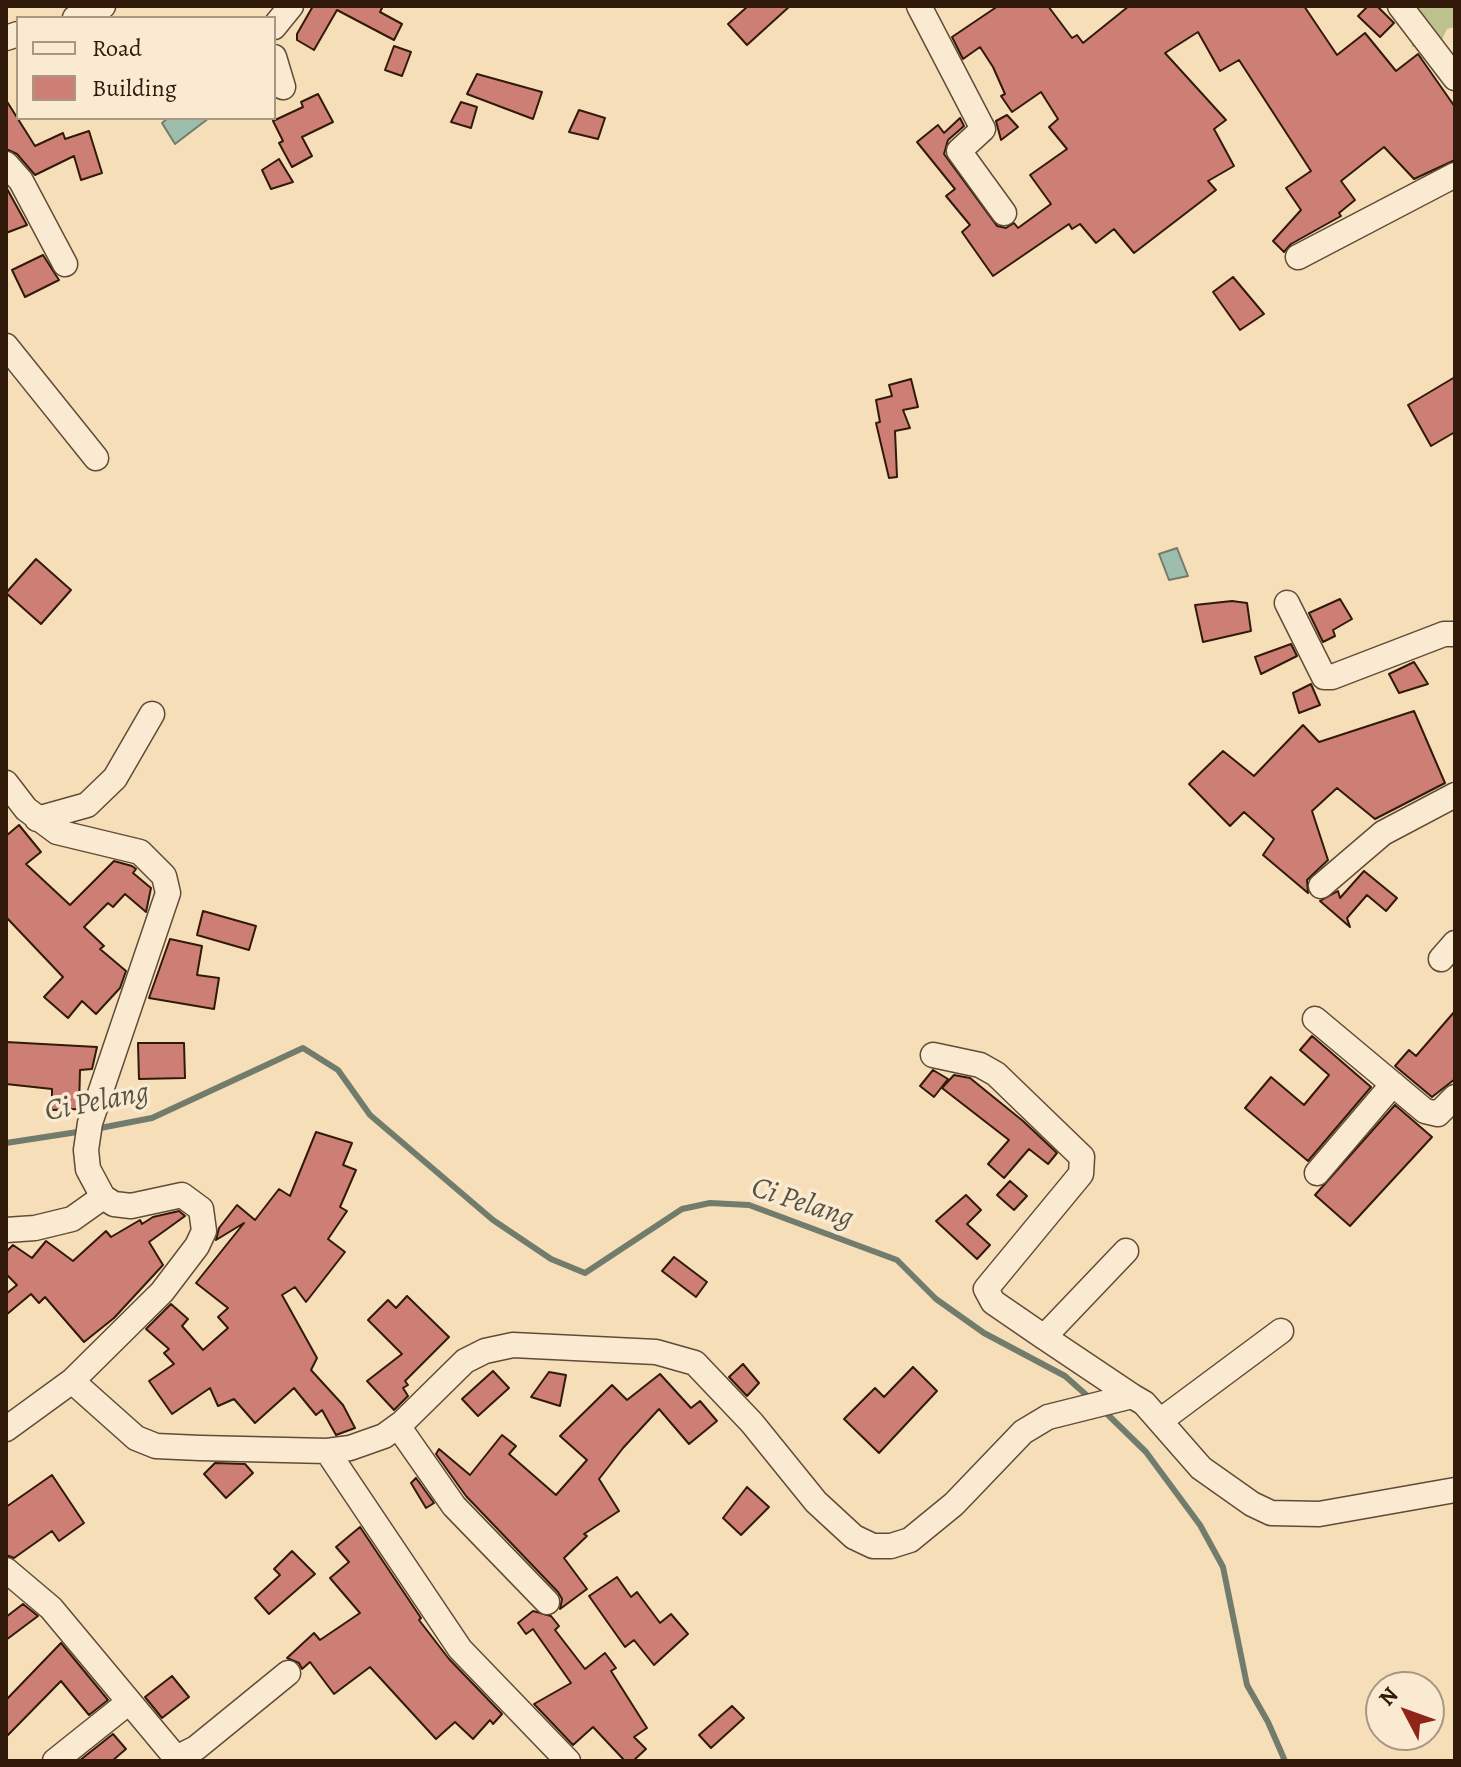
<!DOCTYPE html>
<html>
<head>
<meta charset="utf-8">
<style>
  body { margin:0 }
  #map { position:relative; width:1461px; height:1767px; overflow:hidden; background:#f6dfb8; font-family:Alegreya,serif }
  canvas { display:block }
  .frame { position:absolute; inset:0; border:8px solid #311a0a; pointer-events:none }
  .legend { position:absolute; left:16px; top:16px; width:260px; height:104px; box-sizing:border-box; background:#f9ead1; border:2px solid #a99781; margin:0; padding:10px 14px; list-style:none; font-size:24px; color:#311a0a }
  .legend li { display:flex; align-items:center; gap:16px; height:40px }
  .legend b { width:40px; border:2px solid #a99781 }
  .north { position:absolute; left:1365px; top:1671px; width:80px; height:80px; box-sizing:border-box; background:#f9ead1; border:2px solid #a99781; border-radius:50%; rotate:311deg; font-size:22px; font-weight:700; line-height:32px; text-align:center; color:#311a0a }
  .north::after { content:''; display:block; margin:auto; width:28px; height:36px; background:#8f2418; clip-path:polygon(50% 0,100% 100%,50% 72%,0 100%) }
</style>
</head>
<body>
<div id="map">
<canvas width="1461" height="1767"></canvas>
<div class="frame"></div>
<ul class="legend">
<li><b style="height:10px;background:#f9ead1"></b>Road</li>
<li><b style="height:22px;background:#ce7f75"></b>Building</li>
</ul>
<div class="north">N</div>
</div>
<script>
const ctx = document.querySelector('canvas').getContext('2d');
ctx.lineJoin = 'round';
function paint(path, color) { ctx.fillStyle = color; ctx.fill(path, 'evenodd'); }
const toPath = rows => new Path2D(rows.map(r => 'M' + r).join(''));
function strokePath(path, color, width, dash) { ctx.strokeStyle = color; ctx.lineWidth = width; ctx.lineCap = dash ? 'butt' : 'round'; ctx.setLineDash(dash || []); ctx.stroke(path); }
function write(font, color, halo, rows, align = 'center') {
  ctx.font = font + ' Alegreya,serif'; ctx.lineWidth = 7; ctx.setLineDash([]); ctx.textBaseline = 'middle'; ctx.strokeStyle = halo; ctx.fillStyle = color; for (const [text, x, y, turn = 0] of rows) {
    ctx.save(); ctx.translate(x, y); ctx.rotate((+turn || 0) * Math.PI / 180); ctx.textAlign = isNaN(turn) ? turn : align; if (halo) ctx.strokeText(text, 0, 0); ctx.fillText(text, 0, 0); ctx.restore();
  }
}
paint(toPath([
  [1407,6,1455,6,1455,27,1447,29,1440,44,1412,47]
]), '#bdc18e');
const water = toPath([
  [168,118,209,118,175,144,162,123,168,118],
  [1177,548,1188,576,1169,580,1159,554,1177,548]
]);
paint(water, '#9dbdad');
strokePath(water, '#727c6c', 2);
strokePath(toPath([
  [95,1129,152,1118,303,1048,338,1070,370,1115,493,1220,551,1259,585,1273,682,1209,710,1203,749,1205,897,1260,936,1299,984,1333,1065,1376,1092,1400],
  [6,1143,84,1131],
  [1103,1410,1146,1452,1200,1525,1223,1567,1247,1685,1268,1722,1285,1761]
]), '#727c6c', 6);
const building = toPath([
  [313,6,383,6,380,12,402,24,394,40,337,10,314,50,297,40,297,34,313,6],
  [748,6,790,6,747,45,728,24,748,6],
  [998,6,1048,6,1072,38,1077,35,1083,43,1129,6,1304,6,1337,55,1365,33,1396,71,1418,54,1455,107,1455,160,1414,179,1384,147,1341,181,1355,200,1339,213,1341,216,1291,244,1284,252,1273,241,1301,210,1286,188,1311,171,1239,60,1220,71,1198,32,1165,53,1226,120,1214,129,1234,166,1208,181,1216,190,1134,253,1114,229,1096,243,1080,224,1072,229,1069,224,993,276,962,232,970,225,946,196,955,189,917,142,938,125,944,133,960,118,964,126,948,140,944,154,997,226,1006,228,1014,223,1018,228,1051,204,1030,175,1067,149,1049,127,1058,119,1041,92,1012,112,1001,96,1005,94,993,67,980,47,963,59,952,37,998,6],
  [1368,6,1377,6,1394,23,1380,37,1358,16,1368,6],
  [394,46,411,52,402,76,385,70,394,46],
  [477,74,542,92,533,119,467,94,477,74],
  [318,94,333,122,302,137,312,156,292,167,279,143,283,141,273,121,303,107,301,102,318,94],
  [6,100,35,146,63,133,65,139,89,131,102,173,81,180,74,156,35,175,17,154,6,149,6,100],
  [461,102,477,107,471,128,451,122,461,102],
  [579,110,605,118,598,139,569,132,579,110],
  [1007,115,1018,127,1001,140,996,121,1007,115],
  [279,159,293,182,271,189,262,170,279,159],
  [6,187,27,225,6,233,6,187],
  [43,255,59,280,25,297,12,270,43,255],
  [1233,277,1264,314,1240,330,1213,292,1233,277],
  [1455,377,1455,432,1431,446,1408,405,1455,377],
  [911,379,918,407,903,410,910,428,895,431,897,477,889,478,876,423,880,422,876,400,892,396,889,385,911,379],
  [36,559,71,590,41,624,6,593,36,559],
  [1340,599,1352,619,1333,630,1335,636,1323,642,1309,613,1340,599],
  [1232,601,1247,603,1251,631,1203,642,1195,605,1232,601],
  [1291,644,1297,656,1261,674,1255,657,1291,644],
  [1414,662,1428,684,1399,693,1389,674,1414,662],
  [1311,684,1320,705,1299,713,1293,693,1311,684],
  [1414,711,1445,783,1375,819,1337,788,1312,811,1328,860,1307,880,1308,893,1263,855,1274,839,1244,812,1230,826,1189,784,1223,751,1254,776,1303,725,1319,742,1414,711],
  [19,825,41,852,26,864,70,905,114,861,132,866,136,869,133,873,151,888,146,912,125,894,113,907,108,903,84,927,104,946,100,949,126,971,120,988,96,1014,82,1001,68,1018,44,997,63,977,6,917,6,836,19,825],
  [1364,871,1397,898,1386,911,1367,895,1347,918,1350,927,1320,901,1338,891,1340,898,1364,871],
  [203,911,256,926,249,950,197,935,203,911],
  [170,939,202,946,197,975,219,978,214,1009,149,998,170,939],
  [1455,1011,1455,1079,1432,1097,1395,1066,1409,1050,1416,1056,1455,1011],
  [1312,1036,1371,1087,1308,1161,1245,1108,1271,1077,1304,1105,1329,1075,1300,1050,1312,1036],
  [6,1042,97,1047,92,1069,80,1070,79,1109,52,1110,52,1089,6,1084,6,1042],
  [138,1043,184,1043,185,1078,139,1079,138,1043],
  [933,1070,948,1079,934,1097,920,1086,933,1070],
  [954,1075,970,1078,1023,1121,1057,1153,1048,1164,1029,1149,1004,1178,988,1164,1009,1140,942,1088,954,1075],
  [1395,1105,1432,1137,1350,1226,1315,1195,1395,1105],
  [316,1132,352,1143,343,1165,356,1170,340,1207,347,1211,328,1239,345,1252,306,1302,295,1287,282,1295,317,1358,311,1370,343,1405,355,1428,336,1435,322,1410,316,1415,294,1388,255,1423,234,1399,218,1406,210,1388,172,1414,149,1381,174,1364,164,1353,169,1349,146,1329,171,1304,188,1319,182,1326,203,1350,228,1328,218,1317,228,1308,196,1283,244,1223,216,1240,219,1228,237,1205,255,1220,279,1189,290,1196,316,1132],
  [1010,1181,1027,1196,1014,1210,997,1195,1010,1181],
  [966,1195,981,1210,967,1224,990,1245,977,1259,936,1221,966,1195],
  [179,1211,185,1216,149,1242,163,1265,114,1318,84,1342,45,1297,39,1303,31,1294,6,1315,6,1294,17,1285,6,1274,6,1252,13,1245,32,1258,46,1241,73,1261,106,1231,111,1237,140,1220,142,1224,153,1217,179,1211],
  [674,1257,707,1282,696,1297,662,1271,674,1257],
  [407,1296,449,1337,405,1381,408,1385,403,1388,408,1396,394,1410,367,1381,402,1354,368,1320,388,1300,396,1308,407,1296],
  [743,1364,759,1383,747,1396,729,1377,743,1364],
  [913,1367,937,1391,879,1453,844,1419,875,1388,884,1397,913,1367],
  [493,1371,509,1388,478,1416,462,1399,493,1371],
  [549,1372,566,1375,560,1406,531,1397,549,1372],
  [660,1374,691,1408,700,1401,717,1421,689,1444,659,1409,623,1448,599,1479,619,1511,584,1534,587,1536,564,1558,587,1589,560,1609,562,1599,558,1592,466,1496,436,1454,439,1449,470,1475,502,1435,516,1446,509,1454,556,1495,587,1460,560,1436,612,1385,627,1400,660,1374],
  [215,1463,245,1464,253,1473,226,1498,204,1474,215,1463],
  [52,1475,84,1523,59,1541,52,1531,14,1558,6,1555,6,1507,52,1475],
  [416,1478,434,1503,426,1508,411,1483,416,1478],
  [747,1487,769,1507,741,1535,723,1518,747,1487],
  [360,1527,421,1618,419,1620,449,1659,502,1714,493,1724,490,1720,473,1739,455,1722,436,1739,370,1667,334,1694,310,1662,302,1669,299,1663,287,1658,314,1633,320,1640,360,1613,330,1578,349,1562,336,1547,360,1527],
  [292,1551,315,1574,269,1614,255,1598,280,1575,274,1569,292,1551],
  [617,1577,631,1597,637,1592,660,1623,671,1614,688,1634,654,1665,634,1640,625,1647,589,1596,617,1577],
  [23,1604,38,1616,6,1640,6,1617,23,1604],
  [533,1611,551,1616,559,1626,555,1630,585,1669,605,1653,616,1668,611,1671,647,1728,634,1737,646,1749,633,1761,625,1761,593,1727,573,1745,534,1704,571,1683,533,1629,526,1634,518,1623,533,1611],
  [61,1643,108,1700,89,1715,61,1681,6,1737,6,1700,61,1643],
  [172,1676,189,1697,162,1718,145,1697,172,1676],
  [732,1706,744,1718,711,1748,699,1735,732,1706],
  [113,1734,126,1749,112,1761,79,1761,113,1734]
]);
paint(building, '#ce7f75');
strokePath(building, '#311a0a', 2);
const minor = toPath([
  [919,6,983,129,959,151,1004,213],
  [1400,6,1455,78],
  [75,18,103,6],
  [274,27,291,6],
  [6,38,18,34],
  [274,57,283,87],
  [6,164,21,181,65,264],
  [1298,257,1455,175],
  [6,346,96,458],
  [1287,603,1324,677,1332,677,1444,634,1455,634],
  [6,783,26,809,57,832,140,852,164,876,168,893,90,1123,86,1150,88,1169,103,1197,114,1204,131,1206,182,1195,201,1209,204,1231,197,1246,162,1292,72,1381,136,1438,156,1446,200,1448,327,1451,350,1448,384,1436,402,1423,465,1361,485,1351,513,1345,656,1352,695,1363,752,1423,816,1502,854,1537,873,1546,891,1546,910,1540,954,1504,1023,1432,1048,1417,1132,1396,1144,1403,1201,1468,1252,1504,1271,1513,1319,1514,1455,1490],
  [37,819,87,805,115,778,152,714],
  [1321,886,1383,833,1455,795],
  [1441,959,1455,943],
  [1315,1019,1425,1111,1438,1114,1455,1097],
  [933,1055,980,1065,996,1074,1082,1157,1081,1174,986,1289,993,1302,1044,1337],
  [1317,1173,1393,1084],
  [6,1230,35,1228,72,1219,103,1197],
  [1126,1251,1044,1337,1132,1396],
  [1160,1421,1281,1331],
  [398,1426,454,1506,547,1602],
  [6,1429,72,1381],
  [327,1451,460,1649,568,1761],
  [6,1570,51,1608,172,1753,180,1756,196,1748,288,1673],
  [55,1761,129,1702]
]);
strokePath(minor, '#624b36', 27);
strokePath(minor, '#f9ead1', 24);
write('italic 30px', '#575343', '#f9ead1', [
  ["Ci Pelang",97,1103,-11],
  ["Ci Pelang",802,1204,18]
]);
</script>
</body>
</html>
